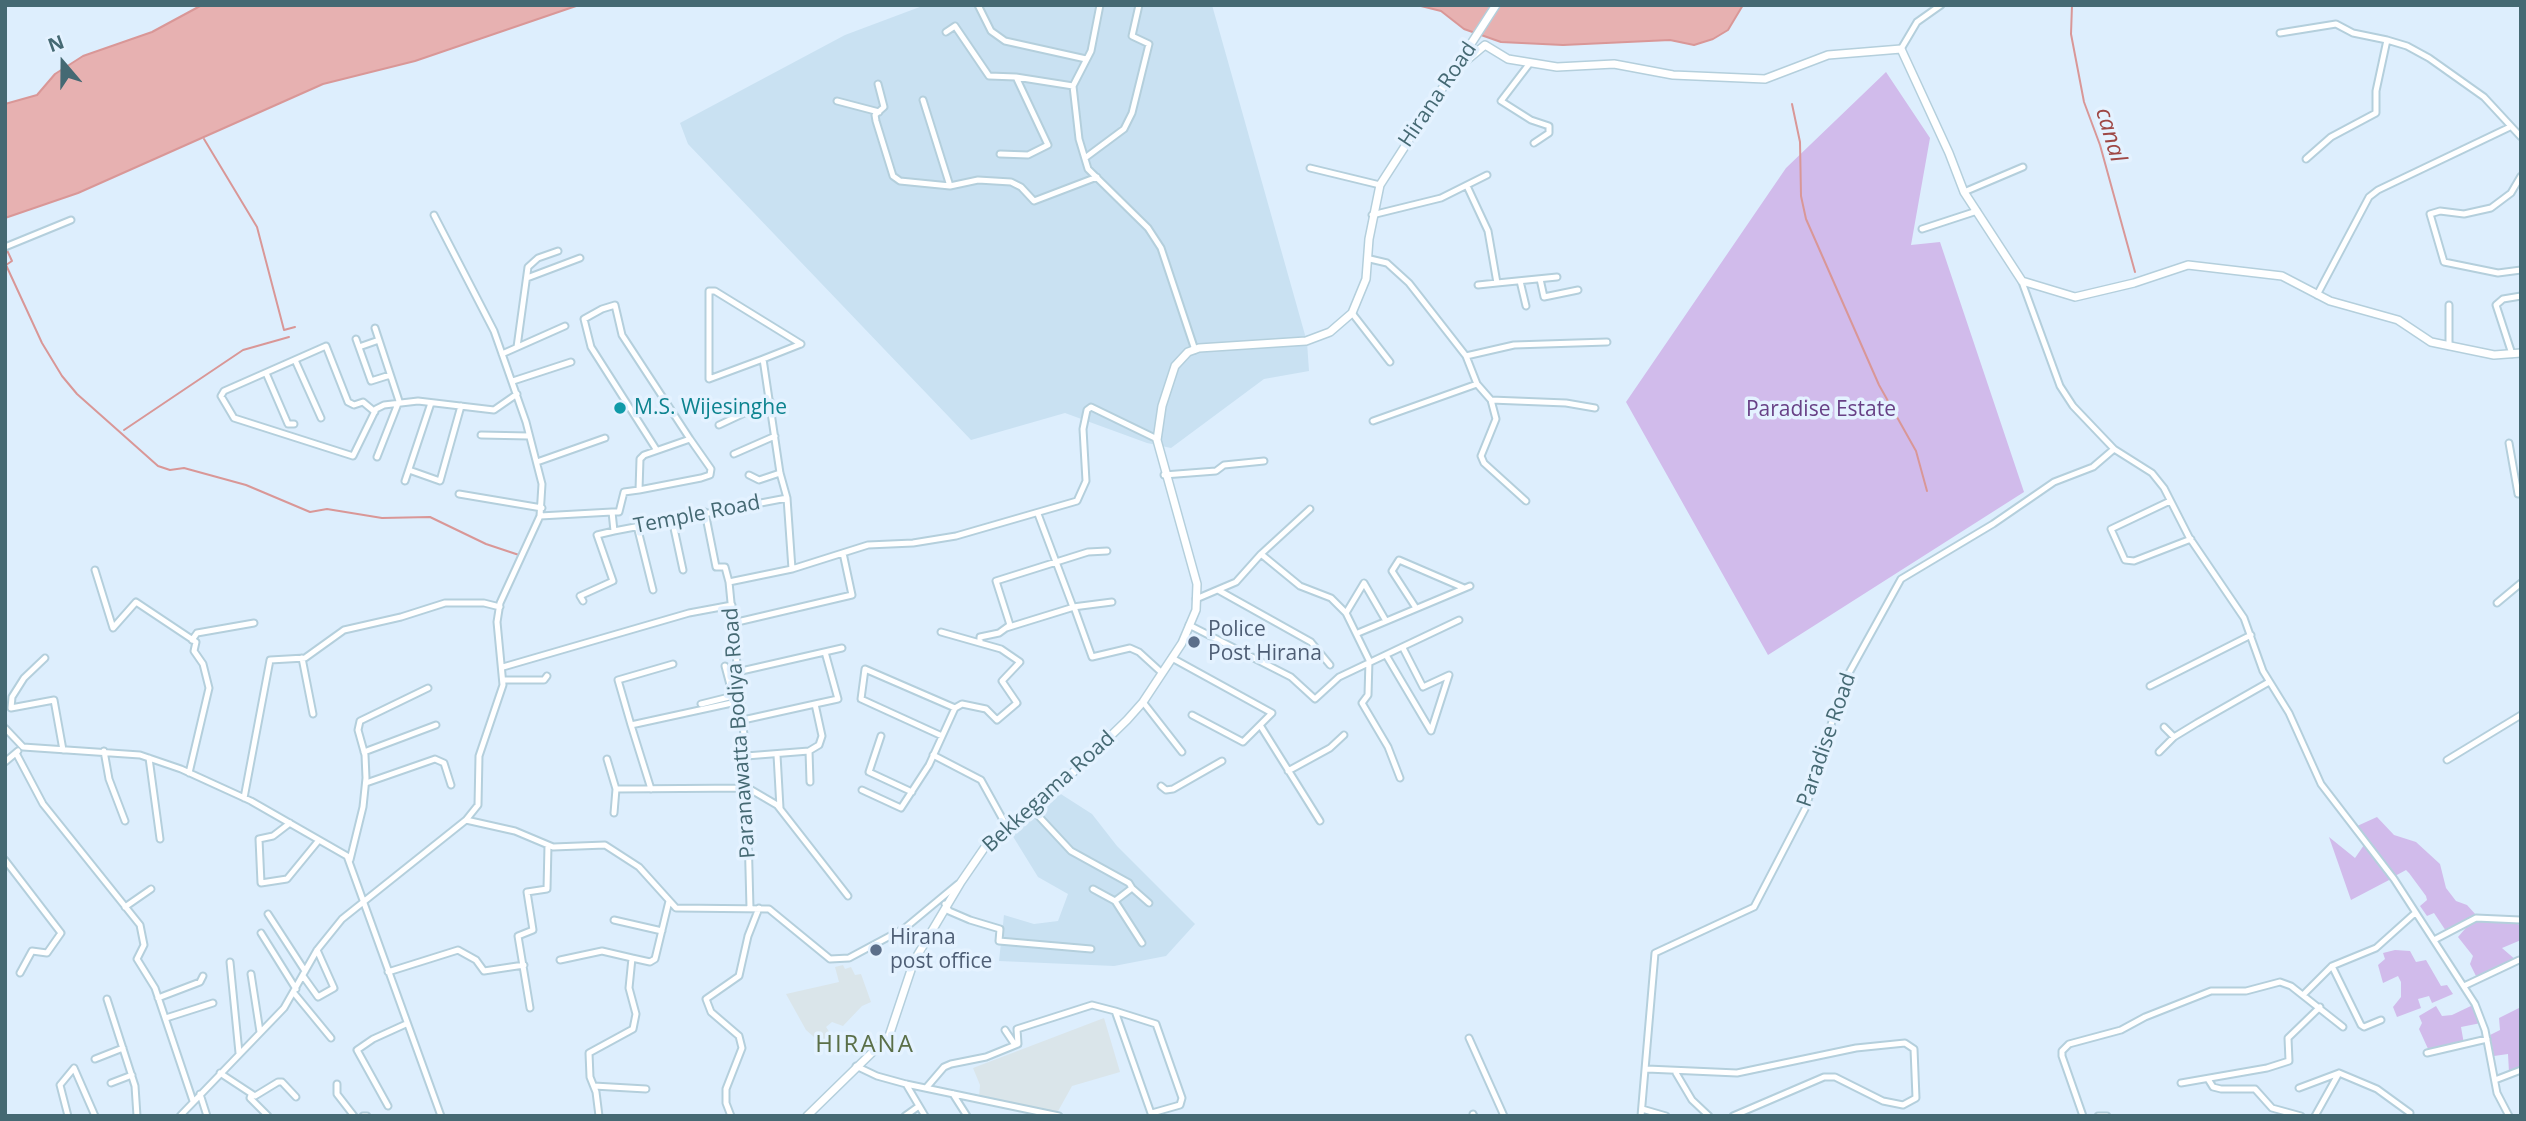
<!DOCTYPE html>
<html>
<head>
<meta charset="utf-8">
<style>
  body { margin:0 }
  #map { position:relative; width:2526px; height:1121px; overflow:hidden; background:#ddeefd; font-family:"Open Sans",sans-serif }
  canvas { display:block }
  .frame { position:absolute; inset:0; border:7px solid #456973; pointer-events:none }
  .north { position:absolute; left:28px; top:28px; width:70px; height:70px; -webkit-text-stroke:5px #e4f2ff; paint-order:stroke; rotate:340deg; font-size:19px; font-weight:700; line-height:28px; text-align:center; color:#456973 }
  .north::after { content:''; display:block; margin:auto; width:24px; height:32px; background:#456973; clip-path:polygon(50% 0,100% 100%,50% 72%,0 100%) }
</style>
</head>
<body>
<div id="map">
<canvas width="2526" height="1121"></canvas>
<div class="frame"></div>
<div class="north">N</div>
</div>
<script>
const ctx = document.querySelector('canvas').getContext('2d');
ctx.lineJoin = 'round';
function paint(path, color) { ctx.fillStyle = color; ctx.fill(path, 'evenodd'); }
const toPath = rows => new Path2D(rows.map(r => 'M' + r).join(''));
function strokePath(path, color, width, dash) { ctx.strokeStyle = color; ctx.lineWidth = width; ctx.lineCap = dash ? 'butt' : 'round'; ctx.setLineDash(dash || []); ctx.stroke(path); }
function write(font, color, halo, rows, align = 'center') {
  ctx.font = font + ' "Open Sans",sans-serif'; ctx.lineWidth = 7; ctx.setLineDash([]); ctx.textBaseline = 'middle'; ctx.strokeStyle = halo; ctx.fillStyle = color; for (const [text, x, y, turn = 0] of rows) {
    ctx.save(); ctx.translate(x, y); ctx.rotate((+turn || 0) * Math.PI / 180); ctx.textAlign = isNaN(turn) ? turn : align; if (halo) ctx.strokeText(text, 0, 0); ctx.fillText(text, 0, 0); ctx.restore();
  }
}
paint(toPath([
  [925,5,1212,5,1307,342,1309,371,1264,379,1171,448,1147,443,1065,413,971,440,688,144,680,123,845,35],
  [1053,789,1092,814,1117,846,1195,924,1166,956,1114,966,999,961,1004,915,1034,924,1058,921,1068,894,1038,877,1009,830]
]), '#c9e1f2');
paint(toPath([
  [843,965,845,969,851,967,855,975,861,974,871,1002,862,1006,843,1026,832,1022,826,1027,832,1036,822,1044,806,1030,786,994,839,982,835,967],
  [1104,1018,1120,1072,1072,1086,1057,1113,979,1097,980,1085,973,1068]
]), '#dae5ea');
paint(toPath([
  [1886,72,1930,138,1911,245,1940,242,2024,492,1768,655,1626,402,1786,168],
  [2377,817,2394,835,2416,842,2440,864,2446,888,2456,901,2467,905,2477,916,2446,931,2434,913,2427,916,2420,906,2427,900,2426,896,2409,873,2406,870,2395,876,2355,827],
  [2329,837,2355,858,2364,845,2391,879,2351,900],
  [2507,921,2521,925,2521,940,2502,948,2517,961,2476,976,2470,964,2473,956,2458,937,2471,922],
  [2395,950,2410,951,2416,962,2426,960,2441,986,2447,985,2453,994,2432,1003,2429,996,2418,999,2421,1008,2397,1017,2393,1007,2401,997,2401,982,2398,976,2383,983,2378,965,2385,959,2383,953],
  [2475,1004,2481,1023,2461,1027,2464,1044,2429,1051,2419,1029,2422,1023,2419,1016,2436,1006,2442,1016,2452,1015],
  [2521,1007,2521,1068,2509,1072,2508,1054,2494,1056,2490,1035,2500,1030,2499,1018]
]), '#d1bbeb');
const water = toPath([
  [202,5,579,5,415,61,323,84,78,193,5,218,5,104,37,95,55,74,83,56,152,32,202,5],
  [1417,5,1743,5,1728,30,1713,39,1694,45,1670,40,1563,45,1501,42,1464,29,1441,11,1417,5]
]);
paint(water, '#e7b1b1');
strokePath(water, '#d99797', 2);
strokePath(toPath([
  [2072,5,2071,34,2084,102,2100,145,2135,272],
  [1792,104,1800,142,1801,196,1806,219,1879,385,1916,451,1927,491],
  [204,139,257,227,284,330,295,327],
  [6,248,12,261,6,265,42,343,62,376,77,394,158,466,170,470,184,468,246,485,310,512,327,509,382,518,430,517,486,544,519,555],
  [124,430,243,350,289,337]
]), '#d99797', 2);
const minor = toPath([
  [978,5,991,31,1005,41,1086,59],
  [1100,5,1091,51,1073,86,1079,139,1088,169,1148,228,1161,248,1195,350],
  [946,32,955,26,989,76,1016,77],
  [2280,33,2336,24,2353,33,2387,40],
  [1901,49,1917,22,1941,5],
  [1530,63,1501,101,1531,120,1549,126,1549,133,1534,143],
  [878,84,884,107,875,115,876,121,893,176,900,181,950,186,978,180,1011,182,1021,187,1034,201,1097,177],
  [923,100,950,186],
  [837,101,879,112],
  [1000,154,1028,155,1048,145,1016,77,1073,86],
  [1085,158,1124,129,1132,113,1149,44,1132,36,1139,5],
  [2306,159,2331,137,2376,113,2376,91,2387,40,2407,46,2429,58,2484,97,2521,137],
  [1310,168,1380,185],
  [2521,176,2511,193,2491,208,2464,214,2440,211,2430,214,2444,262,2498,273,2521,270],
  [1467,186,1488,231,1497,283,1478,285],
  [1964,192,2023,167],
  [434,215,494,331,526,422,542,484,540,516,500,603,497,622,503,685,479,756,478,805,466,820],
  [1372,215,1441,198,1487,175],
  [1922,229,1977,211],
  [5,247,71,220],
  [1370,259,1387,263,1409,283,1466,356,1477,384,1491,400,1566,403,1595,408],
  [527,278,580,258],
  [1540,279,1544,297,1578,290],
  [1520,281,1526,306],
  [1497,283,1557,277],
  [2317,295,2369,197,2378,190,2510,127],
  [2449,305,2449,346],
  [1352,313,1390,362],
  [375,328,399,401,377,457],
  [356,339,371,381,390,375],
  [359,347,379,340],
  [517,347,528,267,538,258,558,251],
  [502,354,565,326],
  [2512,354,2496,305,2503,299,2521,296],
  [1466,356,1514,345,1607,342],
  [763,359,709,379,709,291,715,291,801,344],
  [295,360,321,418],
  [266,373,288,424,294,424],
  [513,381,571,362],
  [1491,400,1496,419,1481,456,1484,463,1526,501],
  [375,412,363,402,354,405,348,402,326,346,224,391,221,396,234,418,353,456,376,409,384,405,418,401,494,410,517,394],
  [1373,421,1477,384],
  [719,425,770,401],
  [481,435,529,436],
  [2509,443,2518,494,2521,494],
  [656,449,591,347,584,319,602,309,615,305,622,335,690,439],
  [2114,449,2152,473,2164,488,2189,537,2244,618,2263,671,2289,713,2321,784,2394,879,2475,1004,2485,1030,2497,1093,2509,1116],
  [734,454,775,436],
  [537,462,605,438],
  [409,470,440,481,461,406],
  [749,475,759,480,780,473],
  [1164,475,1216,471,1224,465,1264,461],
  [405,481,431,403],
  [459,494,542,508],
  [2170,501,2111,529,2125,560,2134,561,2191,539],
  [612,512,619,512,624,492,639,490,701,478,710,475,711,469,690,439,644,455,640,459,639,490],
  [705,512,716,567,725,567,729,582],
  [1038,514,1073,607,1112,602],
  [540,516,612,512,614,531,787,498],
  [672,519,683,570],
  [637,526,653,590],
  [1261,554,1300,586,1331,598,1346,613,1369,660,1368,695,1362,703,1388,747,1400,778],
  [792,569,868,545,913,543,956,536,1077,501,1086,481,1083,429,1087,410,1091,407,1157,439],
  [95,570,113,628,136,602,196,642,194,651,203,664,209,688,189,773],
  [1218,590,1311,642,1330,665],
  [1196,599,1236,582,1261,554,1310,509],
  [583,601,580,596,613,581,597,535,614,531],
  [2497,603,2521,583],
  [1416,608,1392,571,1399,560,1464,588],
  [1346,613,1364,583,1386,621],
  [733,623,852,595,843,553],
  [1189,625,1291,677,1315,699,1339,677,1459,620],
  [1006,628,1074,607,1092,657,1130,648,1139,652,1162,673],
  [1358,633,1470,586],
  [192,640,197,633,254,623],
  [980,642,980,637,999,633,1010,625,996,581,1088,552,1107,551],
  [1386,655,1431,731,1449,675,1423,687,1403,648],
  [45,658,24,678,12,697,11,708,54,700,63,750],
  [302,658,313,714],
  [1172,658,1272,713,1243,742,1192,715],
  [673,664,618,680,631,725,741,701],
  [725,666,733,696],
  [503,667,689,613,732,605],
  [737,672,842,648],
  [503,680,544,680,547,676],
  [2150,686,2251,635],
  [1143,702,1182,752],
  [701,704,733,696,741,701],
  [815,704,838,699,825,652],
  [743,720,815,704,822,736,819,745,809,751,746,756],
  [631,725,651,789],
  [1260,725,1320,821],
  [2164,727,2174,737],
  [5,728,23,747,140,755,181,769,251,801,347,856,441,1116],
  [881,736,869,772,912,792],
  [942,736,861,699,865,669,955,708],
  [104,751,109,779,125,821],
  [809,751,810,782],
  [364,752,436,725],
  [2159,752,2174,737,2197,723,2269,682],
  [16,753,43,804,140,925,144,945,137,959,155,988,193,1101],
  [777,755,780,808],
  [933,755,981,780,1007,827],
  [149,758,160,839],
  [607,759,616,789],
  [2447,760,2521,715],
  [5,762,18,751],
  [1288,771,1330,748,1344,735],
  [366,783,435,759,444,763,451,785],
  [1161,786,1166,790,1173,789,1222,761],
  [862,790,901,808,929,765,955,708,962,704,986,709,997,720,1017,703,1002,681,1020,662,1001,649,941,632],
  [244,798,270,660,305,658,344,630,401,617,445,603,484,603,500,607],
  [1031,808,1071,851,1129,883,1132,888],
  [614,813,616,789,748,788,777,805,848,896],
  [290,823,273,836,259,839,261,883,287,879,319,840],
  [5,860,61,933,47,953,32,951,20,973],
  [350,860,363,807,366,778,365,755,358,730,360,721,428,688],
  [1093,889,1115,901,1142,943],
  [1115,901,1132,888,1149,903],
  [945,904,949,911,970,920,1000,929,999,941,1091,949],
  [125,907,151,889],
  [750,908,746,756,729,582,792,569,787,498,780,473,763,359,801,344],
  [268,914,305,971],
  [614,920,662,931],
  [261,933,296,989],
  [2434,940,2476,918,2520,920],
  [560,960,602,951,632,958],
  [230,962,239,1053],
  [2332,966,2361,1025,2364,1027,2381,1020],
  [388,972,458,950,476,960,484,971,524,965],
  [251,974,260,1032],
  [303,976,318,997,334,988,317,950],
  [2464,986,2519,960],
  [294,993,331,1038],
  [2303,995,2332,966,2376,948,2415,913],
  [158,998,200,982,203,976],
  [107,999,135,1086,137,1116],
  [530,1008,518,936,533,930,527,892,547,889,548,845],
  [166,1018,213,1003],
  [1005,1030,1015,1045],
  [1469,1038,1504,1116],
  [2427,1053,2487,1039],
  [95,1059,123,1048],
  [856,1066,877,1076,906,1084,1059,1116],
  [1647,1069,1737,1073,1856,1048,1905,1043,1914,1049,1916,1098,1903,1105,1883,1101,1835,1077,1824,1077,1733,1116],
  [220,1073,255,1096,278,1082,282,1082,296,1097],
  [1676,1073,1692,1100,1709,1116],
  [2339,1073,2377,1089,2410,1113],
  [2208,1079,2213,1087,2221,1089,2255,1089,2272,1108,2301,1116],
  [2495,1080,2521,1070],
  [111,1083,132,1075],
  [2181,1083,2267,1068,2289,1061,2288,1038,2320,1007],
  [337,1084,337,1094,354,1116],
  [906,1084,925,1116],
  [594,1086,646,1089],
  [926,1088,944,1067,951,1064,986,1057,1018,1044,1017,1029,1092,1005,1115,1011],
  [2299,1088,2339,1073,2315,1116],
  [200,1094,207,1116],
  [953,1094,967,1116],
  [251,1095,250,1098,268,1116],
  [388,1106,357,1050,373,1039,406,1024],
  [1642,1109,1666,1116],
  [1473,1114,1474,1116],
  [68,1116,60,1085,74,1068,95,1116],
  [180,1116,284,1008,317,950,342,919,466,820,515,831,553,847,605,845,639,867,676,908,769,909,830,959,849,958,905,928,958,884],
  [363,1116,367,1116],
  [599,1116,596,1092,590,1077,589,1053,633,1029,636,1014,629,988,632,958,650,962,655,959,669,901],
  [731,1116,726,1103,726,1089,742,1048,739,1036,711,1012,706,999,739,976,748,936,759,908],
  [905,1116,919,1106],
  [1152,1116,1115,1011,1156,1024,1182,1098,1180,1105,1152,1113],
  [1641,1116,1655,953,1754,907,1806,807,1844,682,1901,579,1993,524,2054,482,2093,467,2114,449,2073,406,2060,386,2022,282],
  [2083,1116,2062,1056,2062,1051,2069,1044,2121,1030,2145,1017,2211,991,2246,991,2280,982,2291,986,2343,1027],
  [2098,1116,2107,1116]
]);
const tertiary = toPath([
  [1467,60,1485,45,1508,59,1557,67,1614,64,1673,75,1765,79,1828,55,1901,49,1949,153,1964,192,2022,281,2075,297,2134,283,2188,265,2282,276,2330,301,2398,320,2431,342,2494,355,2521,353],
  [807,1116,889,1036,914,961,961,882,985,847,1059,786,1127,720,1143,702,1182,643,1196,610,1197,584,1157,440,1162,406,1175,366,1188,352,1199,348,1306,341,1330,332,1352,313,1366,279,1369,239,1380,185,1496,5]
]);
strokePath(minor, '#b4cfdc', 9);
strokePath(tertiary, '#b4cfdc', 10);
strokePath(minor, '#fff', 5);
strokePath(tertiary, '#fff', 7);
for (const [x, y, r, color] of [
  [620,408,7,"#0f9aa8"],
  [1194,642,7,"#5c6f8a"],
  [876,950,7,"#5c6f8a"]
]) { const dot = new Path2D(); dot.arc(x, y, r, 0, 2 * Math.PI); ctx.fillStyle = color; ctx.fill(dot); strokePath(dot, '#e4f2ff', 2.5); }
write('21px', '#456973', '#e4f2ff', [
  ["Hirana Road",1438,95,-56],
  ["Temple Road",697,515,-11],
  ["Paranawatta Bodiya Road",740,733,-94],
  ["Paradise Road",1827,740,-71],
  ["Bekkegama Road",1049,792,-42]
]);
write('21px', '#0d838f', '#e4f2ff', [
  ["M.S. Wijesinghe",634,408]
], 'left');
write('21px', '#684186', '#e4f2ff', [
  ["Paradise Estate",1821,410]
]);
write('21px', '#4e5e75', '#e4f2ff', [
  ["Police",1208,630],
  ["Post Hirana",1208,654],
  ["Hirana",890,938],
  ["post office",890,962]
], 'left');
write('italic 23px', '#9e4745', '#e4f2ff', [
  ["canal",2110,135,73]
]);
ctx.letterSpacing = '2px';
write('24px', '#5a6f48', '#e4f2ff', [
  ["HIRANA",865,1045]
]);
ctx.letterSpacing = '0px';
</script>
</body>
</html>
